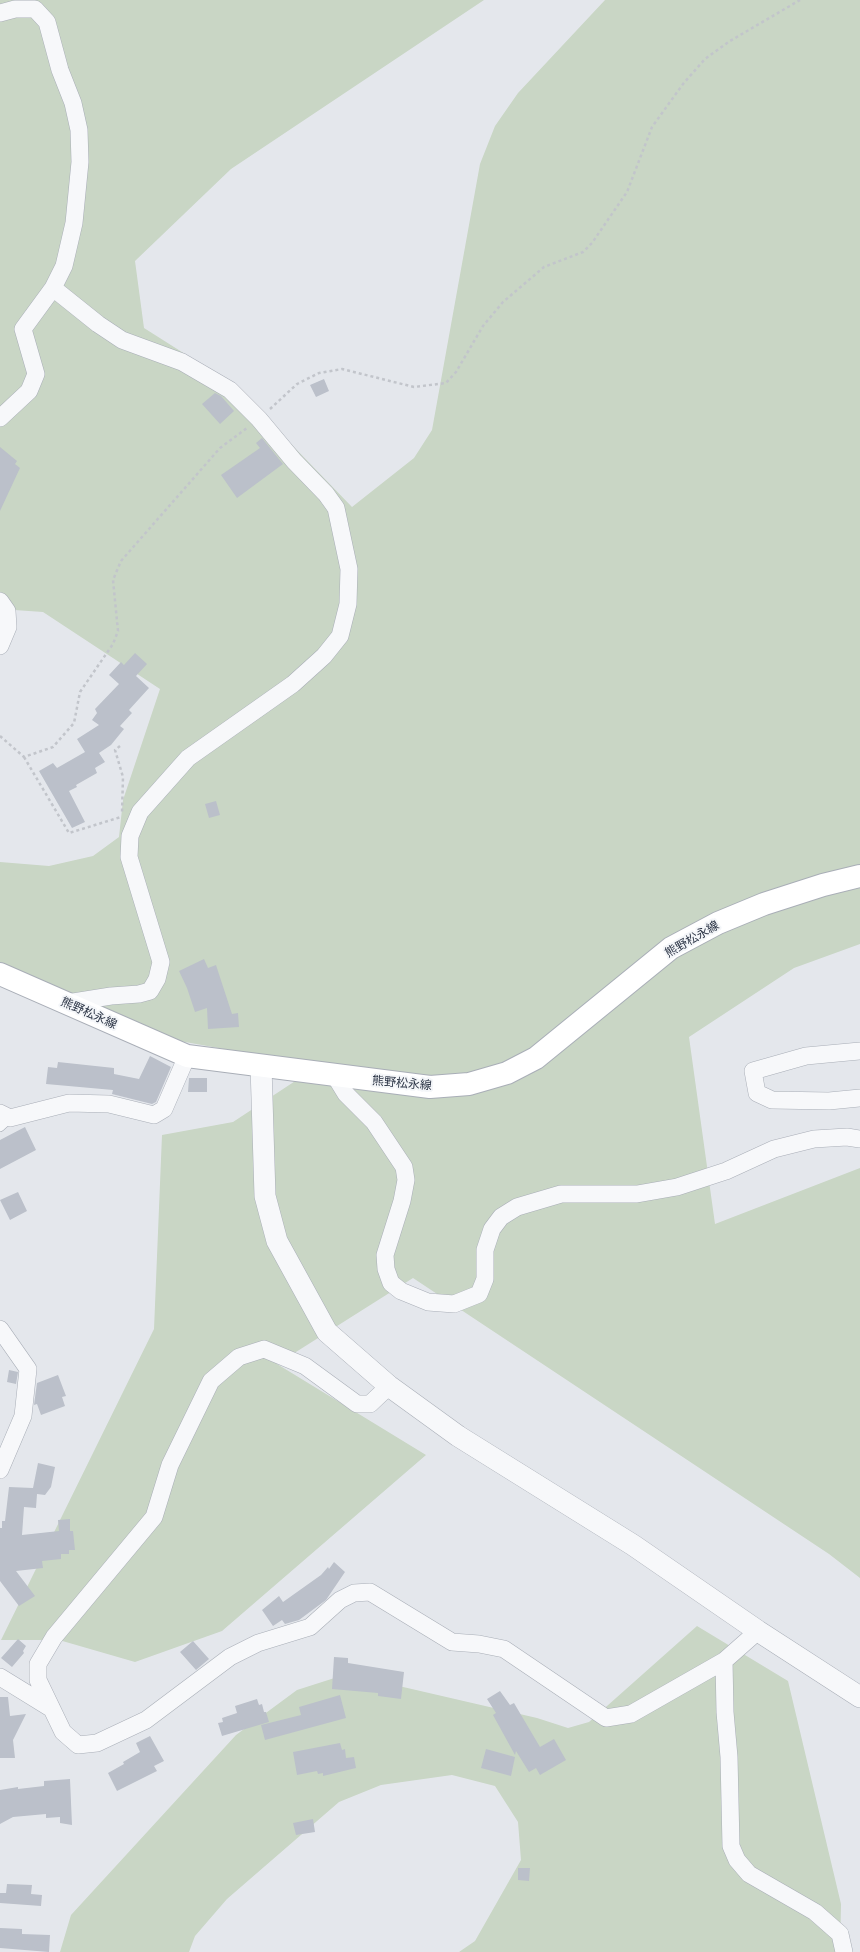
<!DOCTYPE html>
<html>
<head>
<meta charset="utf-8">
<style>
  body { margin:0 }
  canvas { display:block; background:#e4e7ec }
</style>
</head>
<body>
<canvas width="860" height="1952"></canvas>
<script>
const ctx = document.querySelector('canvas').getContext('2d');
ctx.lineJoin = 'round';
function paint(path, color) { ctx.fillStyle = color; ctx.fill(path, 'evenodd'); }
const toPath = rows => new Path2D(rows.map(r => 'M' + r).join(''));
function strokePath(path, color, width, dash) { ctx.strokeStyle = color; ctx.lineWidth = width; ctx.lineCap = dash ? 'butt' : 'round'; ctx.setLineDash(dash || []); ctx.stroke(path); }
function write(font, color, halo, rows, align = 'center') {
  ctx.font = font + ' "Exo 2","Noto Sans JP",sans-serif'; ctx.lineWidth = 4; ctx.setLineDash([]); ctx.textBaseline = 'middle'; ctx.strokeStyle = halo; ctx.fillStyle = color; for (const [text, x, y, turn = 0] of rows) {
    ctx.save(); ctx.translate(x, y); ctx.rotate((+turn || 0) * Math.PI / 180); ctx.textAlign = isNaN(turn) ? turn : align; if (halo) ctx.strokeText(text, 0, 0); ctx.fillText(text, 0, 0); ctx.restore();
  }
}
paint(toPath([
  [0,0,484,0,231,169,135,261,144,328,234,385,352,507,414,458,432,430,480,164,495,126,518,93,605,0,860,0,860,944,794,968,689,1037,715,1224,860,1168,860,1578,829,1554,413,1278,277,1364,426,1455,222,1631,135,1662,59,1640,1,1640,154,1329,162,1135,233,1122,318,1066,152,1036,0,966,0,862,49,866,93,856,119,837,123,800,160,689,43,612,0,609],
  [697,1626,788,1681,841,1904,840,1952,459,1952,475,1941,521,1860,518,1822,495,1786,452,1775,381,1785,339,1802,227,1899,195,1936,189,1952,60,1952,71,1915,236,1735,297,1690,347,1674,537,1718,568,1728,589,1722]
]), '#c9d6c5');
paint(toPath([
  [324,379,329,391,316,397,310,385],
  [215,393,221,396,234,411,220,424,202,404],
  [262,438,283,464,237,498,221,475,260,448,256,443],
  [0,447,17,461,15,464,20,468,0,511],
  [135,653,147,664,136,676,149,688,129,710,132,713,120,726,124,729,111,745,99,753,105,762,95,768,97,773,76,785,77,787,69,791,85,822,72,828,39,771,53,763,57,768,85,752,77,739,99,725,92,720,97,713,95,709,119,684,109,675,121,662,124,665],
  [216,801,220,815,209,818,205,804],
  [204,959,208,968,216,965,232,1014,238,1013,239,1027,208,1029,207,1008,195,1012,187,988,179,971],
  [150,1056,171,1067,156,1102,152,1104,112,1094,113,1090,46,1084,48,1067,57,1068,58,1062,114,1068,114,1074,139,1079],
  [189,1078,207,1078,207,1092,188,1092],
  [25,1127,36,1150,0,1169,0,1140],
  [18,1192,27,1211,10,1220,0,1200],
  [9,1370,18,1372,16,1384,7,1382],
  [58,1375,66,1396,62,1397,65,1406,41,1415,37,1404,34,1405,37,1383],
  [38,1463,55,1467,51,1487,45,1495,37,1494,36,1508,24,1507,22,1535,59,1531,58,1520,70,1519,70,1531,73,1531,75,1550,69,1550,69,1554,61,1554,61,1559,42,1561,43,1568,16,1571,35,1596,19,1606,0,1581,0,1528,2,1528,2,1521,5,1521,9,1487,33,1488],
  [334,1562,345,1572,326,1600,299,1620,285,1624,282,1620,273,1626,262,1610,279,1596,283,1602,321,1575,328,1567,329,1569],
  [18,1639,26,1646,23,1651,24,1653,12,1667,1,1658],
  [193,1641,209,1659,196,1670,180,1652],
  [334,1657,348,1658,348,1663,404,1672,401,1699,378,1696,378,1693,332,1689],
  [500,1691,510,1705,514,1703,540,1747,554,1739,566,1760,540,1775,536,1768,529,1772,516,1751,515,1755,493,1715,496,1713,487,1699],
  [340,1695,346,1718,265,1740,261,1725,301,1715,299,1707],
  [0,1697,8,1697,10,1716,26,1714,13,1740,15,1758,0,1758],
  [257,1699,259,1705,262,1704,264,1712,266,1712,269,1722,222,1736,218,1723,223,1722,222,1718,237,1713,235,1706],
  [150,1736,164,1761,154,1766,157,1771,117,1791,108,1773,124,1764,123,1762,140,1752,136,1743],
  [340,1743,342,1750,345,1749,346,1758,354,1757,356,1768,323,1776,323,1773,318,1774,317,1771,297,1775,293,1752],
  [486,1749,515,1757,511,1776,481,1768],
  [70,1779,72,1825,60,1823,60,1817,46,1818,46,1814,13,1817,0,1824,0,1790,18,1787,18,1789,44,1786,44,1781],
  [313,1819,315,1832,296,1835,293,1823],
  [518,1868,530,1868,529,1881,518,1880],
  [7,1884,32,1885,31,1894,42,1895,41,1906,0,1903,0,1893,6,1893],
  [0,1928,22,1929,22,1934,50,1935,49,1952,0,1948]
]), '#bbc0ca');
const service = toPath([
  [0,1127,10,1118]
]);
const minor = toPath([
  [0,13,15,9,35,9,47,22,60,70,73,103,79,130,80,162,74,223,64,266,53,288,23,329,36,374,29,391,0,418],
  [53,288,98,324,122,340,182,362,230,390,259,419,294,461,326,494,336,508,349,569,348,604,340,636,324,656,293,684,188,758,140,812,130,836,129,857,161,962,157,979,150,991,139,994,111,996,67,1003],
  [0,601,7,611,8,627,0,646],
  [860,1051,806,1056,753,1071,757,1093,772,1100,829,1101,860,1098],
  [335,1076,346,1094,374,1122,404,1167,406,1180,402,1201,385,1255,386,1269,391,1283,401,1291,428,1302,454,1304,479,1294,485,1279,485,1250,492,1229,501,1217,517,1207,561,1194,637,1194,677,1187,726,1171,774,1149,814,1139,847,1137,860,1139],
  [0,1113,10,1118,69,1103,109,1104,154,1115,164,1109,187,1056],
  [0,1329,28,1369,23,1416,0,1470],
  [389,1386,370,1404,357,1404,305,1366,264,1349,239,1357,211,1381,170,1465,154,1517,54,1637,38,1664,38,1680,63,1732,78,1745,97,1743,146,1720,230,1657,258,1643,310,1627,340,1600,354,1593,370,1592,452,1642,479,1644,504,1649,606,1718,631,1714,724,1661,758,1631],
  [724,1661,725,1712,729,1757,731,1846,737,1860,749,1874,815,1912,840,1934,844,1952],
  [0,1677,52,1709]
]);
const tertiary = toPath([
  [261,1066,265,1196,277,1241,327,1332,389,1386,458,1436,633,1545,758,1631,860,1697]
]);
const secondary = toPath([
  [0,974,187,1056,430,1087,469,1084,507,1073,536,1058,671,948,718,923,764,904,823,885,860,876]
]);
strokePath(service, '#a9aeb7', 10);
strokePath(minor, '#a9aeb7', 18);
strokePath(tertiary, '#a9aeb7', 22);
strokePath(secondary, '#a9aeb7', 24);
strokePath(toPath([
  [270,409,297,384,319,373,342,369,414,387,446,383,456,372,483,326,503,302,544,267,583,252,592,243,627,192,652,127,683,84,705,59,730,41,800,0],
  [0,736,24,757,53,747,74,723,80,692,113,644,118,631,113,580,121,561,220,448,247,428],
  [120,746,115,750,123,777,122,812],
  [24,757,69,833,121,817]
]), '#c2c5cb', 2.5, [3, 3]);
strokePath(service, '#f7f8fa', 9);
strokePath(minor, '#f7f8fa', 17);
strokePath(tertiary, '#f7f8fa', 21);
strokePath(secondary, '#fff', 22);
write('12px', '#2b3445', '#f4f6f9', [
  ["熊野松永線",692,939,-30],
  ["熊野松永線",89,1013,24],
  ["熊野松永線",402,1083,5]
]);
</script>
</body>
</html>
